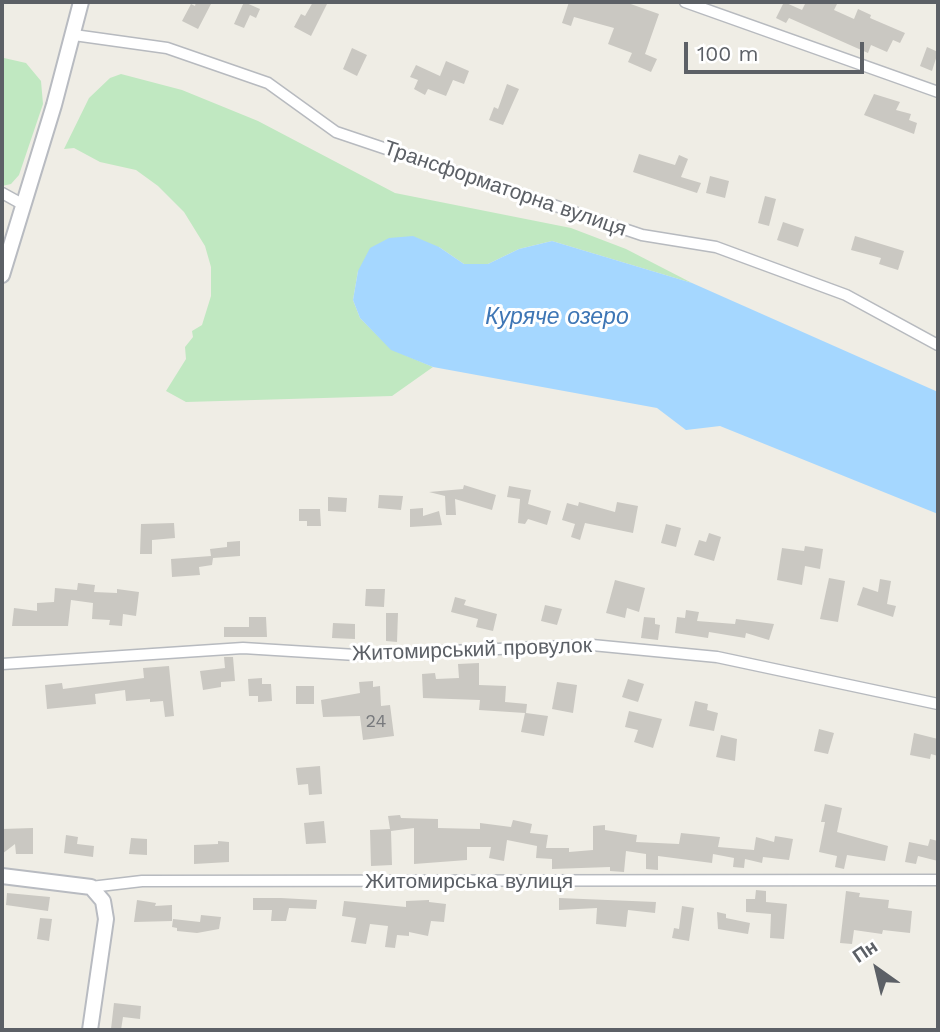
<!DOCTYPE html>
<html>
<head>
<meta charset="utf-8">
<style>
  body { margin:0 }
  #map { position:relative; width:940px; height:1032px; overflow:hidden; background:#efede5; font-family:"Work Sans",sans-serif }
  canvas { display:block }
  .frame { position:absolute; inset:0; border:4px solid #5c6066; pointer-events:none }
  .north { position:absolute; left:842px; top:934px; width:70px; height:70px; -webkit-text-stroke:5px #fff; paint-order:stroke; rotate:326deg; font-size:19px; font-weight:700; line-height:28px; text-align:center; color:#5c6066 }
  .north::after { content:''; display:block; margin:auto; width:24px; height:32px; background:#5c6066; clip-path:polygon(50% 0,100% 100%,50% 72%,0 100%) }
  .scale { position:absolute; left:684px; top:42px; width:180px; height:32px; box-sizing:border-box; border:4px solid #5c6066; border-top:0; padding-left:9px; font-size:21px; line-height:24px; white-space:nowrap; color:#5c6066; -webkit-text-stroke:5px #fff; paint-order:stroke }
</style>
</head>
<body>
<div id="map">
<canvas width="940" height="1032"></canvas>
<div class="frame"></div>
<div class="north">Пн</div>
<div class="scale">100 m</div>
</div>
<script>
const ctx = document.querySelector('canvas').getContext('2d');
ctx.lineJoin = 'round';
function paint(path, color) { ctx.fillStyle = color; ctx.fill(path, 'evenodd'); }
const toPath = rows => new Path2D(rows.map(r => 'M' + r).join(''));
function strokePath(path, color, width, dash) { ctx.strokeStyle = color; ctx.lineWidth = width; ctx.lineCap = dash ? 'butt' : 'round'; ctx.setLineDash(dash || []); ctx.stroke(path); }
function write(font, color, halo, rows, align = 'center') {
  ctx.font = font + ' "Work Sans",sans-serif'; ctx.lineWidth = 6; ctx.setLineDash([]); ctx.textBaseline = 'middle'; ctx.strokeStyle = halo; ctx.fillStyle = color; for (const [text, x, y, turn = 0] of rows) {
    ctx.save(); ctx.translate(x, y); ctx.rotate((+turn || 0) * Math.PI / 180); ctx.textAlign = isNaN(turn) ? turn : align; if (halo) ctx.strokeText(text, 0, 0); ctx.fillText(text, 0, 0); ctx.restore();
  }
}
paint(toPath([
  [4,58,26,63,41,81,43,104,19,175,11,184,2,186],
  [121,74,182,90,258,121,395,193,571,228,626,249,692,283,552,241,519,249,488,264,464,264,439,247,358,271,353,300,360,318,391,349,433,367,392,396,186,402,166,391,186,359,185,347,193,337,192,331,202,325,211,296,211,267,205,246,184,212,158,186,136,170,100,162,74,148,64,149,89,98,110,78]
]), '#c0e8c1');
paint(toPath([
  [413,236,439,247,464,264,488,264,519,249,552,241,692,283,938,392,938,514,720,426,686,430,657,408,433,367,391,350,360,318,353,300,358,271,370,248,389,238]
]), '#a5d7ff');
paint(toPath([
  [196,2,212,2,198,29,182,21,191,4,195,6],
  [244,2,260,9,256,18,250,15,244,28,234,24],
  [313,2,328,2,311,36,294,27,301,14,305,16],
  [569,2,625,2,659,14,645,54,657,59,651,72,628,62,632,53,608,44,614,28,574,17,571,26,562,23],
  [784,2,802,10,806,2,838,2,834,10,854,19,858,9,871,15,870,18,905,33,900,43,893,40,887,52,871,45,868,53,789,18,786,23,776,18],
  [927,47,938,52,932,71,920,66],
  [352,48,367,55,357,76,343,69],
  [446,61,469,71,464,84,453,80,446,96,428,89,425,95,414,89,418,80,410,77,416,65,440,76],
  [507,84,519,89,503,125,489,120,494,107,498,109],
  [874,94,900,102,896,110,911,114,909,120,917,123,914,134,864,115],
  [639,154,675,165,679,155,688,159,681,177,701,183,697,193,633,172],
  [710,176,729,181,725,198,706,193],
  [765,196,776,199,769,226,758,223],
  [783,222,804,229,798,247,777,240],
  [855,236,904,251,898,270,879,264,881,258,851,250],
  [464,485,496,495,492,510,455,499,456,515,446,515,445,496,429,492,463,489],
  [509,486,531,490,528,504,551,511,547,525,528,519,525,524,518,523,520,499,507,497],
  [379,495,403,496,401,510,378,508],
  [328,497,347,498,346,512,328,511],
  [579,502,615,512,617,502,638,506,633,533,585,523,580,540,571,537,575,524,562,520,567,503,578,506],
  [423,508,423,516,439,511,442,525,410,527,410,509],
  [299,509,320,509,321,526,307,526,307,521,299,521],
  [174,523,175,538,152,540,152,554,140,554,141,524],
  [666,524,681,528,676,547,661,543],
  [709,533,721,537,714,561,694,555,699,540,706,542],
  [240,541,240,556,213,558,212,565,199,567,200,575,172,577,171,559,211,556,210,549,227,547,227,542],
  [805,546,823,549,820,569,805,566,802,585,777,580,782,548,804,551],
  [829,578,845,581,838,622,820,619],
  [880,579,891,581,887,604,896,606,893,617,857,605,863,587,878,592],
  [615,580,645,588,639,612,627,608,625,618,606,613],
  [78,583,95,585,94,592,117,593,117,589,139,592,136,616,123,614,122,626,109,625,110,620,92,619,93,603,71,600,68,626,12,626,14,608,37,611,37,603,54,602,55,588,77,590],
  [366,589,385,589,384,607,365,606],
  [455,597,466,600,464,605,497,614,493,631,476,627,478,619,451,612],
  [545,605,562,609,557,625,541,621],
  [686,610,699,612,697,621,735,624,736,619,774,624,769,640,746,633,745,638,709,632,708,638,675,633,677,617,685,618],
  [386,613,398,613,397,642,386,641],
  [249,617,266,617,267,637,224,637,224,627,249,627],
  [644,617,655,618,655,624,660,625,658,640,641,638],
  [333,623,355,624,355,639,332,638],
  [224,657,233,657,235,681,221,682,221,687,203,690,200,671,225,668],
  [479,663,479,685,506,686,505,702,527,704,526,713,548,716,544,736,521,732,525,713,479,710,480,700,423,698,422,674,435,673,436,679,459,678,458,664],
  [169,666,174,716,165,717,163,701,150,702,150,699,126,701,125,690,95,694,96,704,47,709,45,685,62,683,63,689,144,678,143,668],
  [262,678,262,684,271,684,272,701,258,702,258,696,249,696,248,679],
  [628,679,644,684,638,702,622,697],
  [373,681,373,687,380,686,381,706,390,705,394,736,363,740,360,716,323,717,321,700,360,693,359,682],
  [557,682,577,685,573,713,552,709],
  [296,686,314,686,314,704,296,704],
  [695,701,708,704,707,710,718,713,714,731,689,726],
  [629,711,662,719,653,748,634,742,638,730,625,727],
  [819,729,834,733,828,754,814,751],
  [914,733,938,739,938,756,931,754,930,759,910,755],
  [721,735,737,739,735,761,716,757],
  [320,766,322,794,309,795,308,784,298,785,296,768],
  [825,804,842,808,837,832,888,846,885,861,847,855,844,869,835,867,837,856,819,852,825,822,821,822],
  [400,815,401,818,438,819,438,828,480,829,480,823,511,827,513,820,532,824,530,833,548,835,546,848,569,848,569,852,593,850,593,826,605,825,605,830,637,835,636,842,679,844,681,833,720,837,718,847,754,850,756,837,774,842,775,836,793,839,789,860,763,857,762,863,745,859,744,868,733,867,734,858,713,854,712,863,658,856,658,870,646,869,646,854,626,851,624,872,610,871,610,867,552,869,552,859,536,858,537,846,507,840,504,861,489,858,491,847,467,847,467,860,414,864,414,828,391,831,392,865,371,866,370,830,390,829,388,816],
  [324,821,326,843,306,844,304,823],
  [33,828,33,854,16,854,15,844,2,854,2,829],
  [66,835,78,837,77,844,94,846,93,857,64,853],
  [131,838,147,839,147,855,129,854],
  [930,839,938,841,938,861,918,856,916,864,905,862,909,842,928,846],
  [218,841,229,842,229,862,194,864,194,845,218,844],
  [756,890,766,891,766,902,787,904,784,939,770,938,771,914,746,912,746,899,755,899],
  [846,891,860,893,859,897,889,900,888,908,912,911,910,933,883,930,882,934,854,930,852,944,840,943],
  [7,893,50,897,48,911,6,905],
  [253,898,281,898,317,900,316,909,289,908,286,921,271,921,272,910,253,910],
  [559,898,656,902,655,913,628,910,626,927,596,924,597,908,559,910],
  [137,900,156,903,155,906,172,905,172,921,134,922],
  [429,900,429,902,446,904,444,922,431,921,428,936,409,932,409,936,397,935,395,948,385,947,388,926,370,924,366,944,351,942,356,918,342,916,344,901,406,907,406,901],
  [682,906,694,908,689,941,672,938,674,928,679,929],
  [717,912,726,914,726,918,750,923,748,934,718,929],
  [201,915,221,917,219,929,197,933,177,931,177,928,172,927,173,919,200,922],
  [40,918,52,919,49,941,37,939],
  [114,1003,141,1006,140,1019,123,1017,121,1030,111,1029]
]), '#cac8c2');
const street = toPath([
  [685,2,938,92],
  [74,35,167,48,268,83,336,132,642,235,716,247,846,295,938,345],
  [2,193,22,204],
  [2,664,243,648,356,655,592,645,717,657,938,704],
  [91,887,142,881,938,880]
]);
const secondary = toPath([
  [2,275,54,105,81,2],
  [2,876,91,887,103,901,106,919,90,1030]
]);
strokePath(street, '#b7babf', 13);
strokePath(secondary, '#b8bbc1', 18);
strokePath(street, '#fff', 10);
strokePath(secondary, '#fff', 14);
write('18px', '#787a7d', null, [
  ["24",376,722]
]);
write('21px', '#5c6066', '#fff', [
  ["Трансформаторна вулиця",505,189,19],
  ["Житомирський провулок",472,650,-2],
  ["Житомирська вулиця",469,882]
]);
write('italic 23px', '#3e76b5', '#fff', [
  ["Куряче озеро",557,317]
]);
</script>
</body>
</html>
